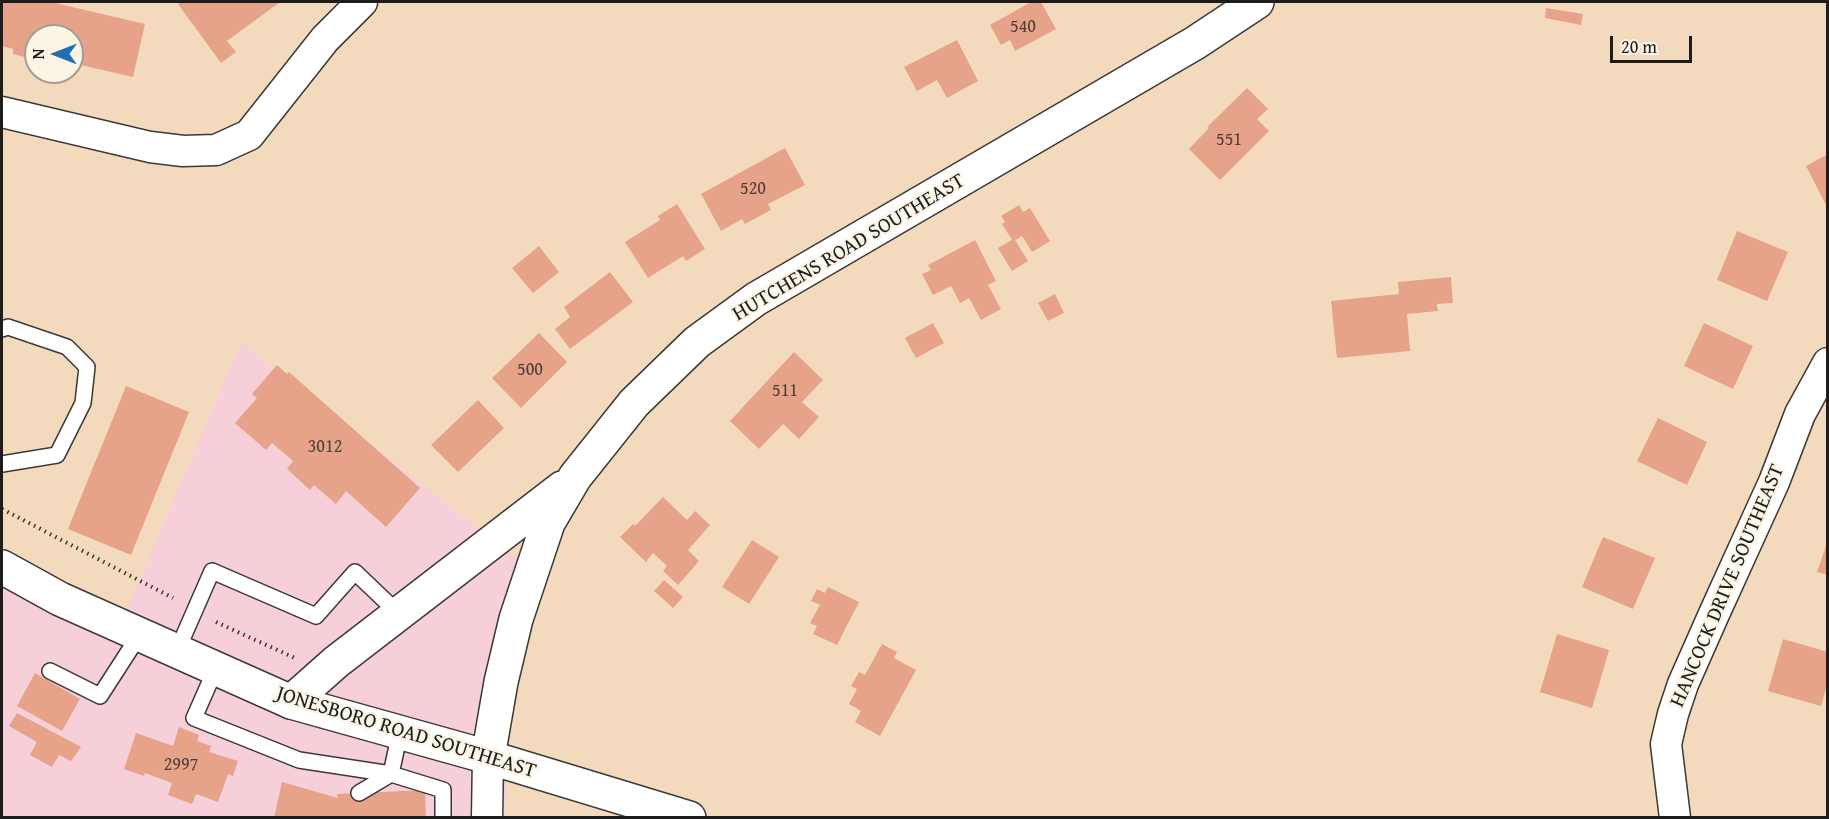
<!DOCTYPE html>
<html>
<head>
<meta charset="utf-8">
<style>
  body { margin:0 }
  #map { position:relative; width:1829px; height:819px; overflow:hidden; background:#f4dabd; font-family:"Gentium Book Plus",serif }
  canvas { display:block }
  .frame { position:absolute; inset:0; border:3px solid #1c1c1c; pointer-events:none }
  .north { position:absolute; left:24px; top:24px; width:60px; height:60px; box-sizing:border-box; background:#fcf5e5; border:2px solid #a29e95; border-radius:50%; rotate:270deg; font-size:16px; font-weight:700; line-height:24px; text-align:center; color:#1c1c1c }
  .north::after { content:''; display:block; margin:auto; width:21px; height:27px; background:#1f6fb2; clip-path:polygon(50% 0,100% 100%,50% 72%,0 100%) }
  .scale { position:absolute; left:1610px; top:36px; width:82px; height:27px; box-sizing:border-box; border:3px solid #1c1c1c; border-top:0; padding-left:8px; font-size:18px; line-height:21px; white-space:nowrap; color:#1c1c1c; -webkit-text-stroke:4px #fcf5e5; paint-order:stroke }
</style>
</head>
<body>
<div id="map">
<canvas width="1829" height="819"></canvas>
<div class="frame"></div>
<div class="north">N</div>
<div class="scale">20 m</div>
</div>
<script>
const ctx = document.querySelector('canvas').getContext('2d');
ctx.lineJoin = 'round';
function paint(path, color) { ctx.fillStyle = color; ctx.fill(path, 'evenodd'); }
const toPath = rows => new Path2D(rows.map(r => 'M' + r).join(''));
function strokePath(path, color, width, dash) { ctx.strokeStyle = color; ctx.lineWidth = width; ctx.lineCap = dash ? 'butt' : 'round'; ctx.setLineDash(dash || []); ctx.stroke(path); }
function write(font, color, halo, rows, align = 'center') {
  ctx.font = font + ' "Gentium Book Plus",serif'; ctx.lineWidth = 5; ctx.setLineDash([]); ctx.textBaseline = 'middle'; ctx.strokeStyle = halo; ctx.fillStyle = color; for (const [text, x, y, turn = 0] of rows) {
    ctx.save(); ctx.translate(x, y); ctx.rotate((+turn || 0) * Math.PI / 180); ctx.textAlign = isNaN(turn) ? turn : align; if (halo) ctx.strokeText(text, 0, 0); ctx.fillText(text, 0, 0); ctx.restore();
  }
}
paint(toPath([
  [241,342,521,562,505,817,2,818,2,602,10,573,117,632]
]), '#f6cfd8');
paint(toPath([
  [2,2,51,2,145,24,133,77,72,63,72,36,36,36,36,60,13,54,13,49,2,46],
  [181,2,280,2,227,41,236,52,221,63,178,4],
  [1031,2,1041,2,1056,29,1015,51,1010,40,1001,45,990,25],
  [1546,8,1583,14,1581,25,1545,18],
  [957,40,978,81,947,98,937,80,917,91,904,67],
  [1247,88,1268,109,1257,119,1269,131,1220,180,1189,149,1209,128,1207,127],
  [785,148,805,185,768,204,771,210,745,224,742,219,721,231,701,194],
  [1828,154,1828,209,1806,166],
  [677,204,705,249,686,261,683,256,648,278,625,242,660,220,658,216],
  [1019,205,1023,212,1030,208,1050,241,1032,252,1022,236,1015,240,1028,261,1012,271,998,248,1012,240,1002,224,1005,222,1001,216],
  [1737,231,1788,252,1767,301,1717,280],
  [975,240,996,281,988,285,1001,309,981,320,969,298,960,303,951,286,933,295,922,274,931,270,928,265],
  [539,246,559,272,533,293,512,268],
  [610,272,633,302,570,349,555,329,570,317,564,307],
  [1451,277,1453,303,1437,304,1438,311,1407,314,1410,351,1337,358,1331,301,1399,294,1398,282],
  [1055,294,1064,313,1048,321,1038,303],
  [933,323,944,343,916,358,905,338],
  [1704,323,1753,346,1733,389,1684,366],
  [539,333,567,362,521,408,492,378],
  [794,352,823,380,802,402,819,417,799,439,783,424,759,449,730,421],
  [277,365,287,374,289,372,420,488,386,527,346,491,336,504,314,485,310,490,287,469,293,461,272,443,266,450,235,423,257,398,252,394],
  [126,386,189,412,131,555,68,529],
  [478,400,504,428,458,472,431,445],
  [1658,418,1707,442,1687,485,1637,461],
  [663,497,687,520,695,511,710,525,688,550,699,561,678,585,663,571,667,566,653,553,646,562,620,537,633,524,635,526],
  [1603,537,1655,558,1633,609,1582,587],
  [752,540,779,557,749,604,722,587],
  [1827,543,1828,543,1828,575,1817,572],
  [664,580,683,597,673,608,654,591],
  [828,587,859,602,837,645,813,634,817,626,810,623,820,605,811,601,817,589,825,593],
  [1557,634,1609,650,1592,708,1540,692],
  [1783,639,1828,652,1828,682,1821,706,1768,691],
  [882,644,897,652,894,658,916,670,880,736,855,722,861,711,849,704,857,689,851,686,859,672,865,675],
  [35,673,80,699,62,731,17,706],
  [17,713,81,747,71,761,59,755,52,767,30,755,37,742,9,726],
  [179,727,199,735,197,741,211,746,209,752,238,761,233,776,228,774,218,802,196,794,192,804,168,795,172,783,145,773,144,776,124,769,136,733,173,746],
  [282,782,338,798,337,794,425,790,426,818,274,818]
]), '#e6a38a');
const service = toPath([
  [2,329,8,327,67,347,87,367,83,403,57,455,2,464],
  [177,651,212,571,316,616,355,572,399,614],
  [216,668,194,718,299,760,391,774,443,790,443,818],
  [50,671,100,696,140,634],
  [359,793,391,774,400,732]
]);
const minor = toPath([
  [2,112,150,147,183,151,216,150,249,135,325,39,362,2],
  [487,818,488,757],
  [1675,818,1666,744,1673,714,1683,684,1714,614,1774,482,1800,414,1828,363]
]);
const tertiary = toPath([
  [291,702,336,662,562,488],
  [488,757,501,682,516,619,548,523,575,477,634,403,697,342,756,299,1195,43,1257,2]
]);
const secondary = toPath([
  [2,567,60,599,291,702,488,757,689,818]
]);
strokePath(service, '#3c3834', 18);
strokePath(minor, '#3c3834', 33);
strokePath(tertiary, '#3c3834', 36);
strokePath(secondary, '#3c3834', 36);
strokePath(toPath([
  [2,509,173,598],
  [216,622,297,659]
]), '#3c3834', 4, [1.5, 4.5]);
strokePath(service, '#fff', 15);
strokePath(minor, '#fff', 30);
strokePath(tertiary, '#fff', 33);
strokePath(secondary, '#fff', 33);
write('18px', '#4e3e38', null, [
  ["540",1023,27],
  ["551",1229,140],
  ["520",753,189],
  ["500",530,370],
  ["511",785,391],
  ["3012",325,447],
  ["2997",181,765]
]);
write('21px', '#1c1c1c', '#fcf5e5', [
  ["HUTCHENS ROAD SOUTHEAST",849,248,-31],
  ["HANCOCK DRIVE SOUTHEAST",1728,586,-67],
  ["JONESBORO ROAD SOUTHEAST",406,733,17]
]);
</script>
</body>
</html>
